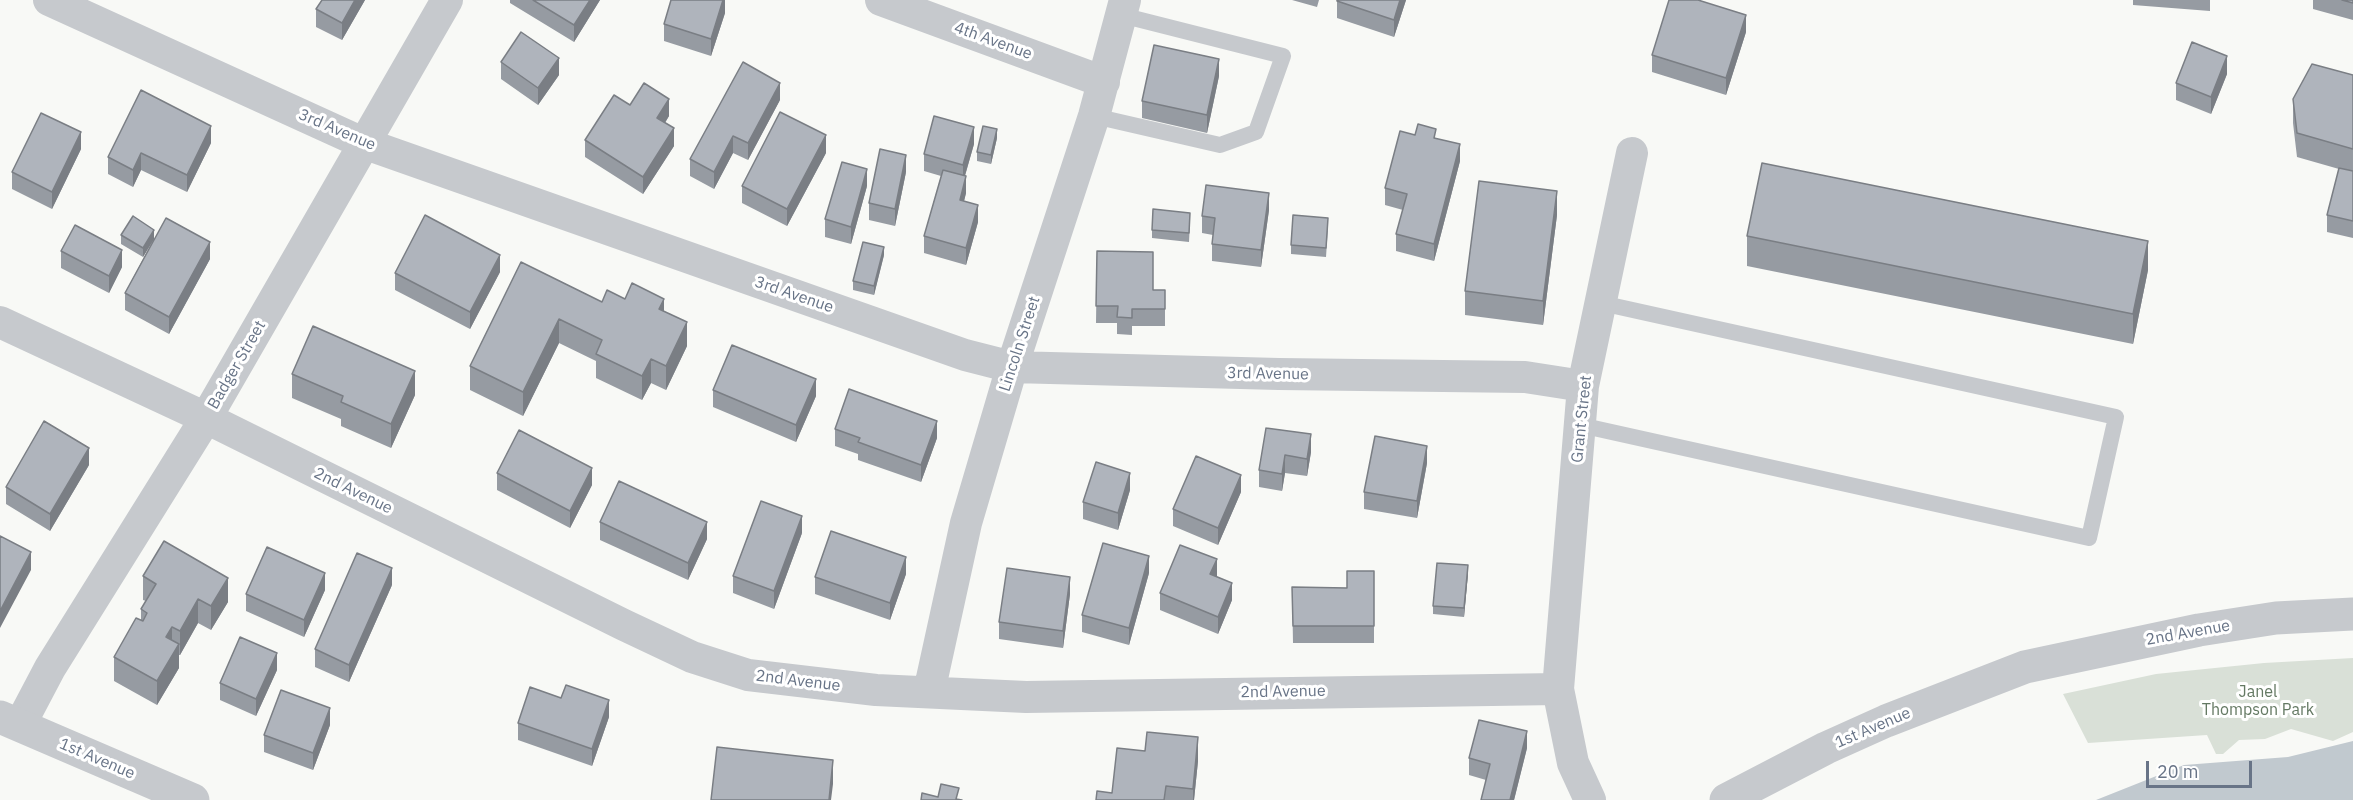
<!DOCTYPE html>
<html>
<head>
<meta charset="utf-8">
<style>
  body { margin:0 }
  #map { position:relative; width:2353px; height:800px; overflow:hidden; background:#f8f9f6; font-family:"IBM Plex Sans",sans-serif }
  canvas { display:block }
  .scale { position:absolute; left:2146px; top:761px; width:106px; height:27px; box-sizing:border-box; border:3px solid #687487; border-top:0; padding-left:8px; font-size:18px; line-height:21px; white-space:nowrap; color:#687487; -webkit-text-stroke:4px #fff; paint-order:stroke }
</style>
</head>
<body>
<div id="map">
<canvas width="2353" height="800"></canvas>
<div class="scale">20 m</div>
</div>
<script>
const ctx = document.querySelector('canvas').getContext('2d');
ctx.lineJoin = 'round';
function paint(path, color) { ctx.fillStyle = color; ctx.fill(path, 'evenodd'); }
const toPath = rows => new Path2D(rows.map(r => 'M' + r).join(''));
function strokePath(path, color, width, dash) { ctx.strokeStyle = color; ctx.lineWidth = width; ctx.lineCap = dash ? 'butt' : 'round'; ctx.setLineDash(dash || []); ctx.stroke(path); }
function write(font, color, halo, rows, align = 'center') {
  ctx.font = font + ' "IBM Plex Sans",sans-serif'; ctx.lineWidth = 6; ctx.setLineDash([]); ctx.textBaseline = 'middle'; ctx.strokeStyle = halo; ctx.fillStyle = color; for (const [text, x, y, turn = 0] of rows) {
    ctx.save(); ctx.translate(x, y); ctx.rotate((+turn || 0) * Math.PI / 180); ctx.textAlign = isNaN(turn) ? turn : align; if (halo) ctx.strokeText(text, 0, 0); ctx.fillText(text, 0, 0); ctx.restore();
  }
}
paint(toPath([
  [2353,658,2353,732,2333,741,2291,729,2265,739,2239,740,2223,754,2216,754,2207,735,2088,743,2063,694,2156,674,2264,663]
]), '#d9e0d7');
paint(toPath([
  [2353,741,2353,800,2096,800,2184,765,2288,757]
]), '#c1c9cf');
strokePath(toPath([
  [1094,116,1220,145,1256,132,1283,56,1121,15],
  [1580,425,2089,538,2116,417,1601,303]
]), '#c6c9cd', 16);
strokePath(toPath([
  [49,0,363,143,965,355,1012,367,1279,374,1525,377,1583,386],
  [881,0,1104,82],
  [0,322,206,418,624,625,692,657,748,675,876,690,1026,697,1558,689],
  [929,692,966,523,1012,367,1094,116,1125,0],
  [20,725,50,668,206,418,447,0],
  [1590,800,1573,763,1558,689,1583,386,1632,153]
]), '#c6c9cd', 32);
strokePath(toPath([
  [0,717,193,800],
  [1726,800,1826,748,1886,721,2025,667,2199,630,2276,618,2353,614]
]), '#c6c9cd', 33);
paint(toPath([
  [322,0,365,0,342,40,316,27,316,9],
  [510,0,600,0,574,42,510,3],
  [725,0,725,13,711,56,664,41,664,24],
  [1292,0,1319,0,1317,7],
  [1337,0,1406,0,1394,37,1337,18],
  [2133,0,2210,0,2210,11,2133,5],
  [2313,0,2353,0,2353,20,2313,9],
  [1746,32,1726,95,1652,72,1652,55],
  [501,62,559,75,538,105,501,79],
  [2227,74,2211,114,2176,100,2176,83],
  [2353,75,2353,238,2327,232,2327,215,2339,169,2297,157,2293,123,2293,99],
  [1219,76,1207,133,1142,118,1142,101],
  [780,100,748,160,733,153,714,189,690,176,690,159],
  [630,105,669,116,665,123,674,146,643,194,585,157,585,140],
  [1415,135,1436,138,1460,161,1434,261,1396,251,1396,234,1403,210,1385,205,1385,188],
  [997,138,991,164,977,161,977,152],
  [211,143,187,192,141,170,133,187,108,174,108,157],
  [974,144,965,176,966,193,964,201,978,222,966,265,924,253,924,236,941,176,924,171,924,154],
  [81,149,52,209,12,189,12,172],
  [826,153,787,226,742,203,742,186],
  [906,172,895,226,869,220,869,203],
  [867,186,851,244,825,237,825,219],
  [1269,210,1261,267,1212,261,1212,244,1213,235,1202,233,1202,216],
  [1557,215,1543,325,1465,315,1465,291],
  [1190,222,1189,242,1152,238,1152,230],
  [1328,227,1326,257,1291,254,1291,245],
  [121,235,154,239,210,259,169,334,125,310,125,293,152,242,143,257,121,244],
  [1747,236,2148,270,2133,344,1747,266],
  [61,251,122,267,109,293,61,268],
  [1097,251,1153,290,1165,290,1165,326,1132,326,1132,335,1117,334,1117,323,1096,323],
  [884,255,874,295,853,290,853,281],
  [521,262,602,302,625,299,664,311,687,346,666,390,651,383,642,400,596,378,596,361,559,343,523,416,470,390,470,366],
  [500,272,470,329,395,290,395,273],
  [292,374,415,395,391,448,341,426,341,419,292,398],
  [713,390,816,396,796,442,713,407],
  [1266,428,1311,452,1307,476,1285,473,1282,491,1259,487,1259,470],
  [835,429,937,438,921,482,858,460,858,454,835,446],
  [1427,463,1417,518,1364,509,1364,492],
  [89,465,50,531,6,504,6,487],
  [497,473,592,485,570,528,497,490],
  [1130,490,1118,530,1083,519,1083,502],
  [1241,492,1218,545,1173,526,1173,509],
  [600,522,707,539,688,580,600,540],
  [802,533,774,609,733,593,733,576],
  [1374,571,1374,643,1293,643,1292,587,1347,588],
  [1149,573,1129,645,1082,632,1082,615],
  [906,574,890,620,815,594,815,577],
  [1468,574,1464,617,1433,614,1433,606],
  [143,576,228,602,211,630,198,623,180,655,179,655,179,668,157,705,114,681,114,657,141,621,141,609,146,601,143,600],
  [1217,577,1232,600,1218,634,1160,610,1160,593],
  [392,585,349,682,315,667,315,649],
  [325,590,304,637,246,611,246,594],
  [1070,594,1063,648,999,639,999,622],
  [277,670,256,716,220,700,220,683],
  [609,717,592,766,518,740,518,723],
  [330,725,313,770,264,752,264,735],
  [1527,748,1514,800,1481,800,1486,780,1469,775,1469,758],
  [1145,751,1198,761,1194,800,1096,800,1112,793]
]), '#969ba2');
paint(toPath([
  [355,0,365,0,342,40,342,23],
  [590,0,600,0,574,42,574,25],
  [723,0,725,0,725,13,711,56,711,39],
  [1400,0,1406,0,1394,37,1394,20],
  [1746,15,1746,32,1726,95,1726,78],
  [2227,56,2227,74,2211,114,2211,97],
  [559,58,559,75,538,105,538,88],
  [1219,59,1219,76,1207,133,1207,115],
  [780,83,780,100,748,160,748,143],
  [669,99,669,116,657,135,657,118],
  [211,126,211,143,187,192,187,175],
  [974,127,974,144,963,182,963,165],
  [674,128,674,146,643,194,643,177],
  [997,129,997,138,991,164,991,155],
  [81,132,81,149,52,209,52,192],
  [826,135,826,153,787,226,787,209],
  [733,136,733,153,714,189,714,172],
  [1460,144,1460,161,1434,261,1434,244],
  [141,153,141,170,133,187,133,170],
  [906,155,906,172,895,226,895,209],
  [867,169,867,186,851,244,851,227],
  [966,176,966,193,960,217,960,200],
  [1557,191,1557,215,1543,325,1543,301],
  [1269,193,1269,210,1261,267,1261,250],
  [978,205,978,222,966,265,966,248],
  [154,230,154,239,143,257,143,248],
  [2148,241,2148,270,2133,344,2133,314],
  [210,242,210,259,169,334,169,317],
  [884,247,884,255,874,295,874,286],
  [122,250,122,267,109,293,109,276],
  [500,255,500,272,470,329,470,312],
  [664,299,664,323,659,309],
  [559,319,559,343,523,416,523,392],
  [687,322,687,346,666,390,666,366],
  [651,359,651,383,642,400,642,376],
  [415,371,415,395,391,448,391,424],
  [816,379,816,396,796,442,796,425],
  [937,421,937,438,921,482,921,465],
  [1311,434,1311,452,1307,476,1307,459],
  [1427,446,1427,463,1417,518,1417,501],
  [89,448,89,465,50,531,50,514],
  [1285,455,1285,473,1282,491,1282,474],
  [592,468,592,485,570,528,570,511],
  [1130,473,1130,490,1118,530,1118,513],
  [1241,475,1241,492,1218,545,1218,528],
  [802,516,802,533,774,609,774,591],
  [707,522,707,539,688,580,688,563],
  [31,552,31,570,0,628,0,611],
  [1149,556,1149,573,1129,645,1129,628],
  [906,557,906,574,890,620,890,603],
  [1217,559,1217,577,1210,574],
  [1468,565,1468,574,1464,617,1464,608],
  [392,568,392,585,349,682,349,665],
  [325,573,325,590,304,637,304,620],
  [1070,577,1070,594,1063,648,1063,631],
  [228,578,228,602,211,630,211,606],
  [1232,583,1232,600,1218,634,1218,617],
  [198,599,198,623,180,655,180,631],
  [172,627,172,651,166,637],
  [179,644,179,668,157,705,157,681],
  [277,653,277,670,256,716,256,699],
  [609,700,609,717,592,766,592,749],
  [330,708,330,725,313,770,313,753],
  [1527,731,1527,748,1514,800,1510,800],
  [1198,737,1198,761,1194,800,1193,800,1193,789],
  [833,760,833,784,831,800,829,800]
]), '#7a7e84');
const building = toPath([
  [322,0,355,0,342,23,316,9,322,0],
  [533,0,590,0,574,25,533,0],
  [671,0,723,0,711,39,664,24,671,0],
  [1337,0,1400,0,1394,20,1337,1,1337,0],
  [1669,0,1698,0,1746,15,1726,78,1652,55,1669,0],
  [2342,0,2353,0,2353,3,2342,0],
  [521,32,559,58,538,88,501,62,521,32],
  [2192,42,2227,56,2211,97,2176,83,2192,42],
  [1154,45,1219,59,1207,115,1142,101,1154,45],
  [743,62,780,83,748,143,733,136,714,172,690,159,743,62],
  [2312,64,2353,75,2353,149,2297,133,2293,99,2312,64],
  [644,83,669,99,657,118,674,128,643,177,585,140,614,95,630,105,644,83],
  [141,90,211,126,187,175,141,153,133,170,108,157,141,90],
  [780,112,826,135,787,209,742,186,780,112],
  [41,113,81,132,52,192,12,172,41,113],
  [934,116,974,127,963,165,924,154,934,116],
  [1418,124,1436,129,1434,138,1460,144,1434,244,1396,234,1407,194,1385,188,1400,131,1415,135,1418,124],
  [983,126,997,129,991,155,977,152,983,126],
  [880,149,906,155,895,209,869,203,880,149],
  [842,162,867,169,851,227,825,219,842,162],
  [1762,163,2148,241,2133,314,1747,236,1762,163],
  [2339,168,2353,171,2353,221,2327,215,2339,168],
  [943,170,966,176,960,200,978,205,966,248,924,236,943,170],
  [1479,181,1557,191,1543,301,1465,291,1479,181],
  [1206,185,1269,193,1261,250,1212,244,1215,218,1202,216,1206,185],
  [1153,209,1190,213,1189,233,1152,230,1153,209],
  [425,215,500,255,470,312,395,273,425,215],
  [1293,215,1328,218,1326,248,1291,245,1293,215],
  [133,216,154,230,143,248,121,235,133,216],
  [166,218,210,242,169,317,125,293,166,218],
  [75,225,122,250,109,276,61,251,75,225],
  [863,242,884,247,874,286,853,281,863,242],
  [1097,251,1153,252,1153,290,1165,290,1165,309,1132,309,1132,318,1117,317,1118,306,1096,306,1097,251],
  [521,262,602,302,607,290,625,299,632,283,664,299,659,309,687,322,666,366,651,359,642,376,596,354,602,340,559,319,523,392,470,366,521,262],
  [313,326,415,371,391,424,341,402,343,396,292,374,313,326],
  [732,345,816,379,796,425,713,390,732,345],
  [849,389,937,421,921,465,858,442,860,438,835,429,849,389],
  [44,421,89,448,50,514,6,487,44,421],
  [1266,428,1311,434,1307,459,1285,455,1282,474,1259,470,1266,428],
  [519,430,592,468,570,511,497,473,519,430],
  [1375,436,1427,446,1417,501,1364,492,1375,436],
  [1196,456,1241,475,1218,528,1173,509,1196,456],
  [1096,462,1130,473,1118,513,1083,502,1096,462],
  [619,481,707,522,688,563,600,522,619,481],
  [761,501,802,516,774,591,733,576,761,501],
  [831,531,906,557,890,603,815,577,831,531],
  [0,536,31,552,0,611,0,536],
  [164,541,228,578,211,606,198,599,180,631,172,627,166,637,179,644,157,681,114,657,136,618,143,621,147,613,141,609,156,584,143,576,164,541],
  [1103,543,1149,556,1129,628,1082,615,1103,543],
  [1180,545,1217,559,1210,574,1232,583,1218,617,1160,593,1180,545],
  [267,547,325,573,304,620,246,594,267,547],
  [357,553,392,568,349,665,315,649,357,553],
  [1437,563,1468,565,1464,608,1433,606,1437,563],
  [1007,568,1070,577,1063,631,999,622,1007,568],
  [1347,571,1374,571,1374,626,1293,626,1292,587,1347,588,1347,571],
  [240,637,277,653,256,699,220,683,240,637],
  [566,685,609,700,592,749,518,723,530,687,561,698,566,685],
  [281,690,330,708,313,753,264,735,281,690],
  [1479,720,1527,731,1510,800,1481,800,1490,764,1469,758,1479,720],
  [1147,732,1198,737,1193,789,1166,786,1164,800,1096,800,1097,791,1112,793,1117,748,1145,751,1147,732],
  [717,747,833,760,829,800,711,800,717,747],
  [941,784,959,788,956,799,962,800,921,800,922,793,938,797,941,784]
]);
paint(building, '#afb4bc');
strokePath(building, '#7a7e84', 1.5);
write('16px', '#687487', '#fff', [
  ["4th Avenue",993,41,20],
  ["3rd Avenue",337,130,23],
  ["3rd Avenue",794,295,19],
  ["Lincoln Street",1020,344,-72],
  ["Badger Street",237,365,-60],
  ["3rd Avenue",1268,374,1],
  ["Grant Street",1582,419,-84],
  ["2nd Avenue",353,491,26],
  ["2nd Avenue",2188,633,-10],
  ["2nd Avenue",798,681,7],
  ["2nd Avenue",1283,692,-1],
  ["1st Avenue",1873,728,-23],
  ["1st Avenue",97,759,23]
]);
write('16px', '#647963', '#fff', [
  ["Janel",2258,692],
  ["Thompson Park",2258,710]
]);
</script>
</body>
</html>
